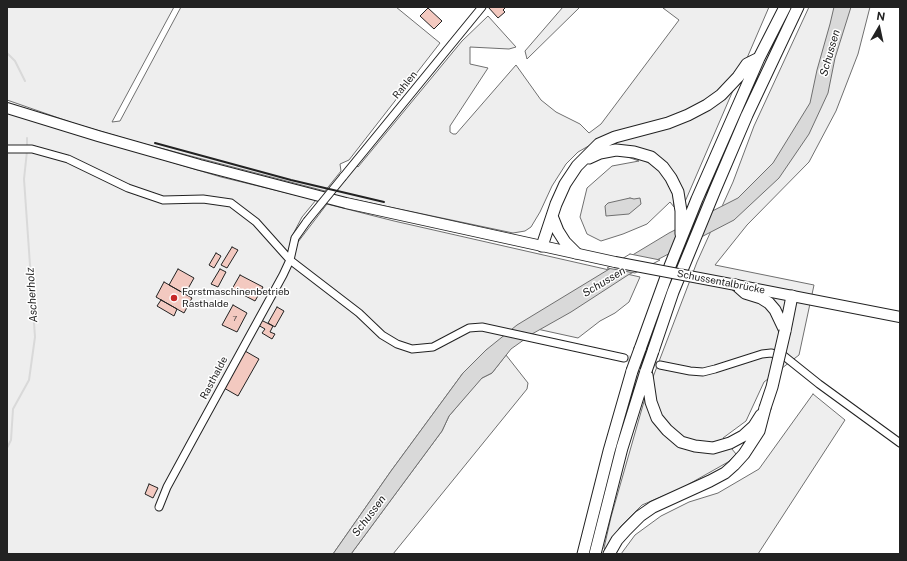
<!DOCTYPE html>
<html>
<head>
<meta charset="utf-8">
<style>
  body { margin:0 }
  #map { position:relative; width:907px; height:561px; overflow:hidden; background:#fff; font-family:"Public Sans",sans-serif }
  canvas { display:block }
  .frame { position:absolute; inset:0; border:8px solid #222; pointer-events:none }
  .north { position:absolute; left:859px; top:8px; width:40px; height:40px; -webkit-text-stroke:3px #fff; paint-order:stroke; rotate:9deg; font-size:11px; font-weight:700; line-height:16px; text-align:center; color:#222 }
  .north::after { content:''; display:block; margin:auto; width:14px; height:18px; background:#222; clip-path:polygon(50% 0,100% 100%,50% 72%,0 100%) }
</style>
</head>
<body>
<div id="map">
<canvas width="907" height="561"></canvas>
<div class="frame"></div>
<div class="north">N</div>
</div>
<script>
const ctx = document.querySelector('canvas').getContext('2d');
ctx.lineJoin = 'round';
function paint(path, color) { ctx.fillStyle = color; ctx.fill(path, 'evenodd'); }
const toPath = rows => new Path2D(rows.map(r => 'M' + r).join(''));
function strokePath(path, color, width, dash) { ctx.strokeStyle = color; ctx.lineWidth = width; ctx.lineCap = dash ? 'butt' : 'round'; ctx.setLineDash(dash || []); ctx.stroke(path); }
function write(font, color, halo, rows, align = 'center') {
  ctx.font = font + ' "Public Sans",sans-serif'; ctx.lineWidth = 3; ctx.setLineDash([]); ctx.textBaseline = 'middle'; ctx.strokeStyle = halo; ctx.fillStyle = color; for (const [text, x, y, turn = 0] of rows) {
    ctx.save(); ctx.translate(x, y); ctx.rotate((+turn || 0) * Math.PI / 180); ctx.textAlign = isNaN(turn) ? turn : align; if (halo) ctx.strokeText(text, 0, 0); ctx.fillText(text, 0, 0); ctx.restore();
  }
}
const green = toPath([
  [7,7,174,7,112,122,120,121,181,7,396,7,440,43,349,160,340,164,341,171,325,191,137,142,76,124,7,100,7,7],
  [563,7,580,7,527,59,525,51,563,7],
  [669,7,769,7,681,211,663,167,616,150,599,140,578,152,566,164,552,186,540,212,531,227,525,231,513,233,333,195,356,165,358,167,462,41,488,16,516,47,509,49,470,47,470,64,488,68,450,126,450,132,453,134,456,134,516,65,541,100,556,112,580,124,589,133,601,124,679,20,663,8,669,7],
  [809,7,870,7,858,54,836,111,809,162,747,225,715,265,814,285,799,355,764,382,746,421,723,438,736,454,728,462,682,488,642,505,620,527,605,551,604,548,611,517,645,398,697,262,733,182,754,126,809,7],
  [7,113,221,177,316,200,302,217,291,238,298,242,327,204,394,221,640,277,629,302,615,313,600,321,578,338,537,329,486,350,463,373,391,471,333,554,7,554,7,113],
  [622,155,637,157,655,166,667,179,673,192,674,207,670,202,647,224,623,234,601,241,587,234,580,217,587,188,612,166,639,161,622,155],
  [506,355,528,383,527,389,393,554,351,554,442,431,449,416,475,385,482,378,492,373,506,355],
  [813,394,845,420,758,554,621,554,635,535,661,516,689,502,718,493,759,469,813,394]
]);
paint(green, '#eee');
strokePath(green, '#6f6f6f', 1);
const water = toPath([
  [834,7,851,7,835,58,828,93,809,134,779,178,734,220,628,275,571,312,532,334,511,349,492,373,482,378,449,416,442,431,351,554,333,554,391,471,463,373,486,350,517,325,601,274,669,233,738,198,773,163,810,103,817,70,830,24,834,7],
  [630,198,634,199,640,198,641,204,629,214,606,216,605,206,608,203,630,198]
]);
paint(water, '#d9d9d9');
strokePath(water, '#6f6f6f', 1);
const pier = toPath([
  [630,254,660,260,635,273,607,268,630,254]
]);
paint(pier, '#fff');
strokePath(pier, '#6f6f6f', 1);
strokePath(toPath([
  [7,53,15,61,25,81],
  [27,146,27,138],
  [7,448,11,440,13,409,29,380,35,337,24,179,27,151]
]), '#d9d9d9', 2);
const building = toPath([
  [488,7,506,7,503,10,505,12,498,18,488,7],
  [428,8,442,21,434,29,420,16,428,8],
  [232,247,238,250,227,268,221,265,232,247],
  [216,253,221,256,214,268,209,265,216,253],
  [178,269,194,278,185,294,169,285,178,269],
  [220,269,226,272,218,287,211,284,220,269],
  [240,275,263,287,255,301,232,289,240,275],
  [164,282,192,298,184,313,156,297,164,282],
  [161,300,177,309,174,316,157,306,161,300],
  [233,305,247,313,237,332,222,325,233,305],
  [277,307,284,311,275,327,268,323,277,307],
  [261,320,273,326,270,332,275,334,272,339,262,333,265,329,258,325,261,320],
  [245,351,259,359,238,396,224,388,245,351],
  [149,484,158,488,153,498,145,494,149,484]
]);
paint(building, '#f3c9c0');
strokePath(building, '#222', 1);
strokePath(toPath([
  [624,358,660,365]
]), '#d3d3d3', 7, [7, 3.5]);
const minor = toPath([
  [7,149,32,149,68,159,128,188,163,200,203,199,231,203,256,222,290,260,359,313,382,335,397,344,412,349,433,347,469,328,482,327,624,358],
  [343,177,482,7],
  [660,365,690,371,703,372,715,369,762,354,771,353,784,356,819,384,900,443],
  [159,507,167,487,192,441,283,275,290,260,295,238,307,221]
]);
const primary = toPath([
  [7,108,98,136,200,165,346,203,615,262],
  [736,285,900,317]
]);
const trunk = toPath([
  [589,158,600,153,616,150,634,152,651,157,663,167,671,178,678,192,681,211,681,234],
  [552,216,558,231,565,242,576,253],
  [542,246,556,204,565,184,577,166,599,144,615,137,668,123,688,115,707,105,721,95,738,77,747,64,759,58],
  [736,285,745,293,761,298,769,303,775,310,785,331],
  [785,331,792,296],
  [640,349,670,266,697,199,759,58,785,7],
  [653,351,673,292,715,190,747,115,798,7],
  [647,375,651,402,657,418,667,430,681,442,695,446,713,448,730,443,743,436,754,426,761,415],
  [583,554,609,451,632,371],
  [595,554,622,448,646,371],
  [609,554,617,540,626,530,640,516,653,507,710,481,725,473,734,465,744,454,759,431,765,408]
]);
strokePath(minor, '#222', 9);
strokePath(primary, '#222', 12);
strokePath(trunk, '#222', 13);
strokePath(minor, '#fff', 7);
strokePath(primary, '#fff', 10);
strokePath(trunk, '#fff', 11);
const minorBridge = toPath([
  [307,221,343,177]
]);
const primaryBridge = toPath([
  [615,262,736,285]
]);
const trunkBridge = toPath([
  [632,371,640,349],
  [646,371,653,351],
  [765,408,772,387,785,331]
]);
strokePath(minorBridge, '#222', 9, []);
strokePath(primaryBridge, '#222', 12, []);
strokePath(trunkBridge, '#222', 13, []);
strokePath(minorBridge, '#fff', 7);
strokePath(primaryBridge, '#fff', 10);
strokePath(trunkBridge, '#fff', 11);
strokePath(toPath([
  [155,143,291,180,384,202]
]), '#222', 2);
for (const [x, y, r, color] of [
  [174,298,4,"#c62828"]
]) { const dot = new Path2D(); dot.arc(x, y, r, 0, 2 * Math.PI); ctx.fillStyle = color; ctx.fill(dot); strokePath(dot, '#fff', 1.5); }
write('8px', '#564c4a', null, [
  ["7",235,319]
]);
write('10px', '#222', '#fff', [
  ["Rahlen",405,85,-51],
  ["Schussentalbrücke",721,282,11],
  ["Rasthalde",214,378,-62]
]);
write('10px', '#222', '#fff', [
  ["Forstmaschinenbetrieb",182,292],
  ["Rasthalde",182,304]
], 'left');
write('italic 11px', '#222', '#fff', [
  ["Schussen",830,53,-74],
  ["Schussen",604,282,-31],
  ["Ascherholz",32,295,-94],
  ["Schussen",369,516,-53]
]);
</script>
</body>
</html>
